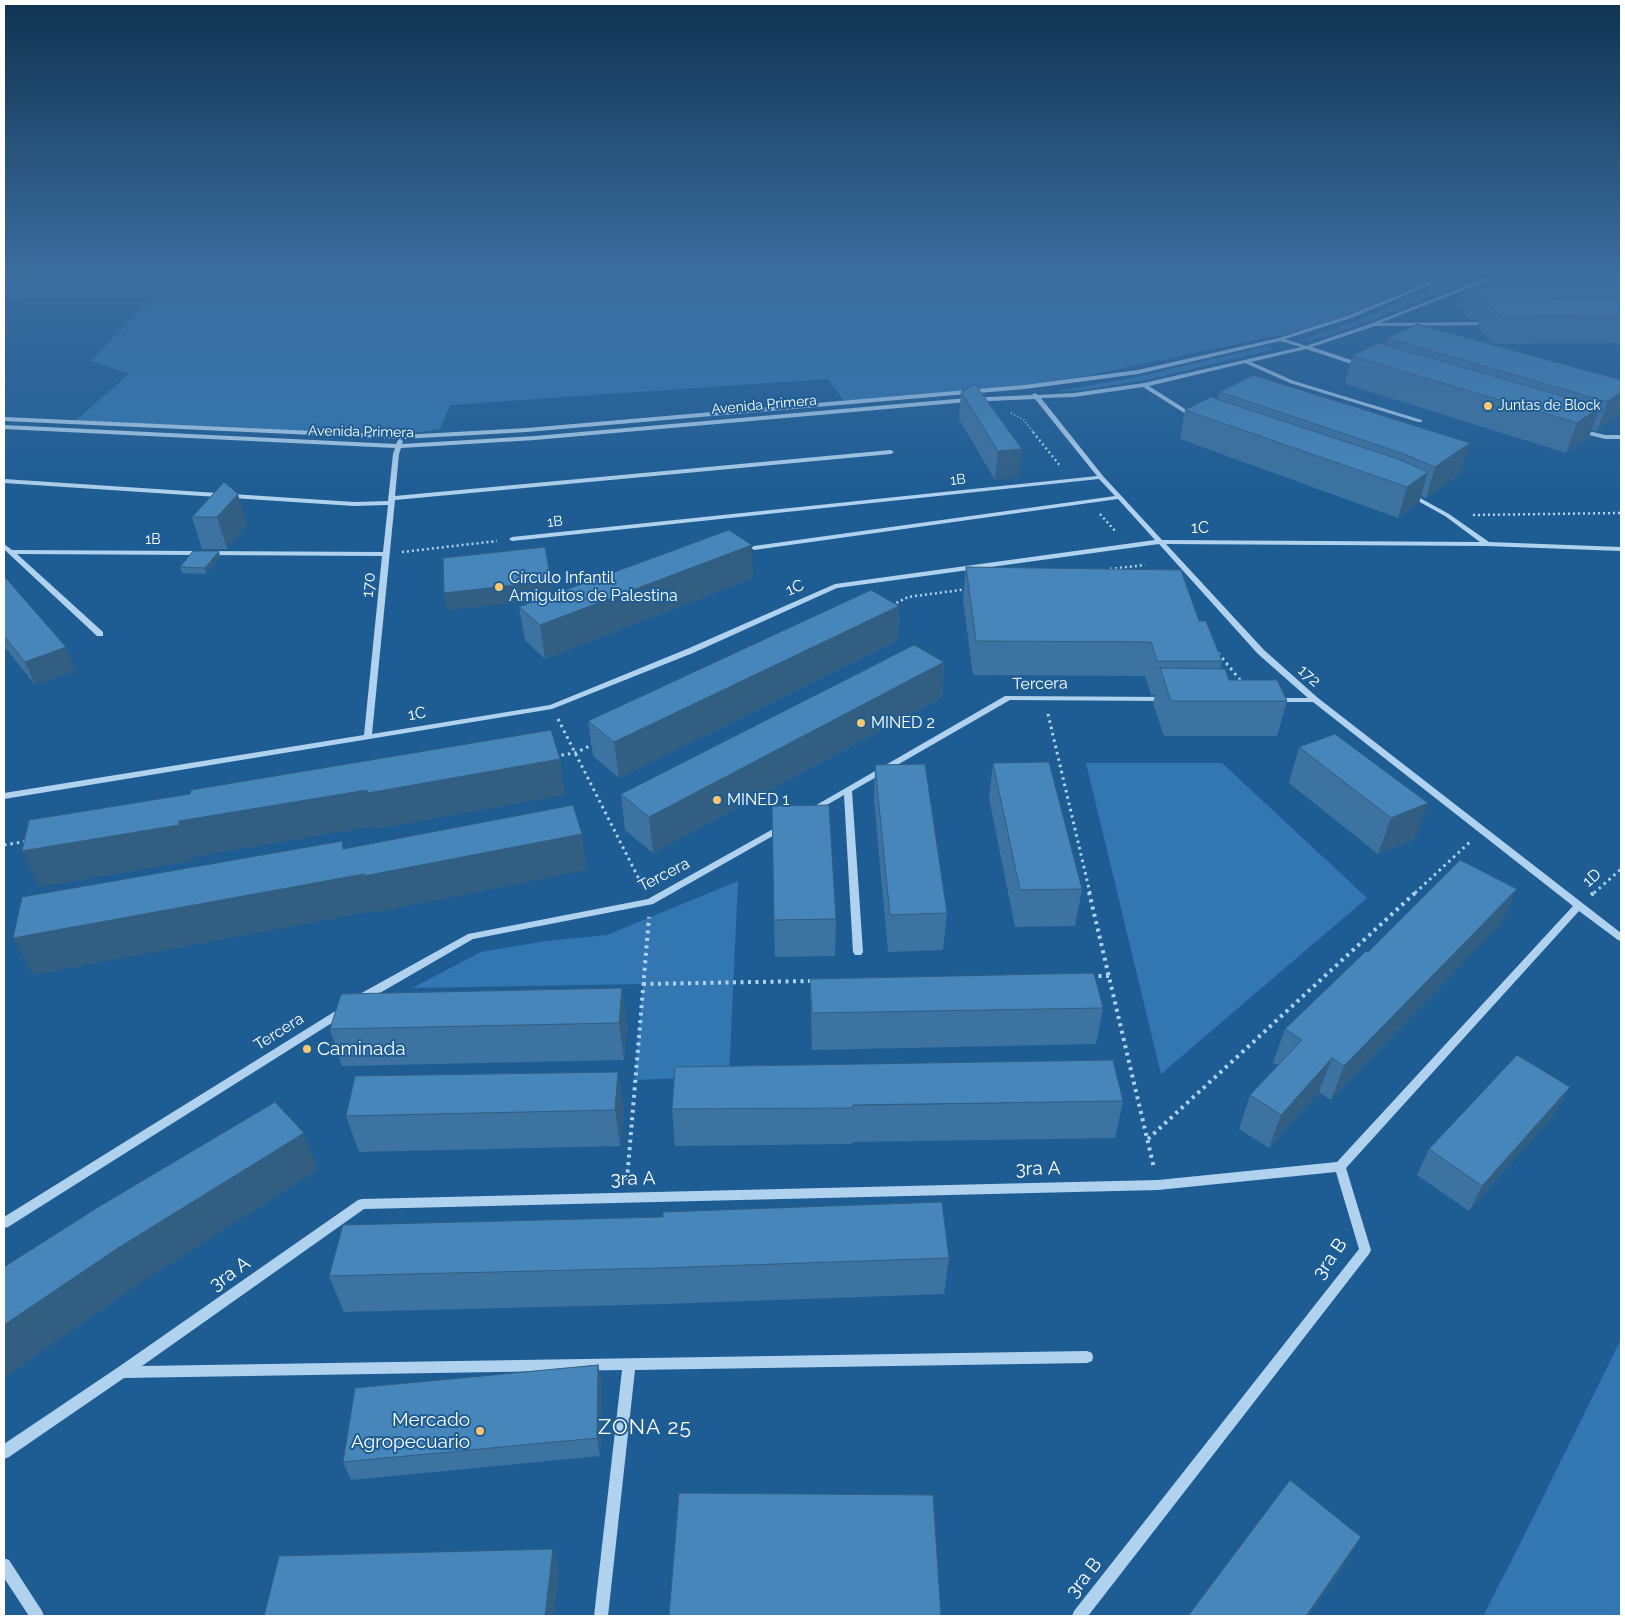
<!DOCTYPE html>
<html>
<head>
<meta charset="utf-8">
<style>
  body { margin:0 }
  #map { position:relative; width:1625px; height:1620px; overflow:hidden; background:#1e5d94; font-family:Raleway,sans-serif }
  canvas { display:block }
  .frame { position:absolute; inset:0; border:5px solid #fff; pointer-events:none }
</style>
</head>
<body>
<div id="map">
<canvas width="1625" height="1620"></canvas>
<div class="frame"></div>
</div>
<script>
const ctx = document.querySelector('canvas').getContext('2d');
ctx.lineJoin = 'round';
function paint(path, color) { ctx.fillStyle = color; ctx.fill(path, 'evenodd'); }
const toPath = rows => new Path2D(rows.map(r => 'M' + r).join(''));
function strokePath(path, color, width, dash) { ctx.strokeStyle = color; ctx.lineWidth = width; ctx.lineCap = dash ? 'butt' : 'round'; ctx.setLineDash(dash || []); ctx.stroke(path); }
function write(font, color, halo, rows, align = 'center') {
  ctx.font = font + ' Raleway,sans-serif'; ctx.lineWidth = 4; ctx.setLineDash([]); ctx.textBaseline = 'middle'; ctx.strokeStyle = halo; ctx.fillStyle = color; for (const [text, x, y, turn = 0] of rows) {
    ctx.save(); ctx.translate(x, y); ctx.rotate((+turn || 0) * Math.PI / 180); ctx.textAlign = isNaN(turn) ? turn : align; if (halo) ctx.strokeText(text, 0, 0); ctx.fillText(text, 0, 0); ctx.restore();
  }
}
paint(toPath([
  [4,271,1453,271,1318,327,1062,381,847,405,828,379,450,405,440,429,396,436,75,421,129,374,91,361,153,297,4,298],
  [1475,271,1495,271,1369,321,1309,341,1305,339,1362,319,1401,300],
  [1537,271,1621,271,1621,289,1597,308,1451,307],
  [1268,346,1274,349,1151,379,1083,390,1058,391,1132,378],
  [1086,763,1222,763,1367,898,1161,1074],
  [738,881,729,1076,635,1080,643,984,412,988,481,952,546,941,607,935],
  [1621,1339,1621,1616,1483,1616,1521,1542]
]), '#3277b1');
strokePath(toPath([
  [1521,273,1527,271],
  [1608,287,1621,277],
  [1011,413,1024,420,1034,433]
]), '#b1d2ee', 2, [1, 2.5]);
strokePath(toPath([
  [1033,432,1061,467],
  [1100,514,1116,532],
  [1473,515,1621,513],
  [402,552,497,541],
  [1110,569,1145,565],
  [892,605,908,597,968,589]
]), '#b1d2ee', 2.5, [2, 3]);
strokePath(toPath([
  [1218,653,1241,681],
  [1048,714,1090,893],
  [558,719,643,887],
  [555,756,575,753,594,744],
  [4,845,28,841],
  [1415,893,1471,841],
  [1594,893,1621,869]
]), '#b1d2ee', 3, [2.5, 4]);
strokePath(toPath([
  [1089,892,1154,1168],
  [1591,895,1595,892],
  [1091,976,1109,976],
  [643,984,813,981],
  [1148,1139,1416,892],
  [627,1180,649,917]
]), '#b1d2ee', 4, [3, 4.5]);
paint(toPath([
  [1458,271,1463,271,1351,318,1285,339,1306,346,1370,324,1504,271,1509,271,1509,272,1380,323,1489,322,1492,324,1491,325,1375,326,1312,347,1363,364,1364,365,1361,367,1306,349,1251,362,1294,381,1422,420,1422,422,1418,422,1290,383,1245,363,1149,386,1196,416,1196,418,1194,419,1143,387,1074,397,1041,398,1103,476,1162,540,1480,542,1445,516,1409,496,1408,495,1411,493,1449,514,1489,542,1621,547,1621,551,1486,546,1166,544,1264,650,1318,698,1621,933,1621,941,1618,940,1579,911,1346,1168,1371,1250,1369,1254,1088,1616,1072,1616,1074,1611,1359,1249,1336,1172,1158,1190,364,1209,142,1366,1087,1351,1092,1353,1093,1357,1092,1361,1087,1363,635,1370,608,1616,594,1616,622,1370,124,1378,9,1457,4,1459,4,1444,117,1368,358,1200,362,1199,1158,1180,1337,1162,1573,906,1313,702,1272,702,1271,700,1275,698,1308,698,1258,654,1159,544,837,588,693,653,552,709,4,799,4,793,364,735,382,556,17,554,103,632,103,636,97,636,8,553,4,549,4,544,12,550,383,552,388,505,354,506,4,483,4,479,354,502,388,501,393,454,395,448,4,429,4,425,396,444,398,440,400,439,403,441,402,444,535,436,967,398,1032,395,1035,393,1038,395,1074,393,1144,383,1301,347,1280,341,1138,374,1025,389,527,432,402,439,4,421,4,417,402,435,527,428,1025,385,1138,370,1279,338,1347,316,1458,271],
  [1035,399,1097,476,512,537,509,539,512,541,1099,479,1115,496,754,546,751,548,754,550,1118,499,1155,540,835,584,687,649,550,705,372,734,395,500,891,454,894,452,891,450,395,496,399,454,401,448,535,440,967,402,1035,399],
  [1580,429,1605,435,1621,435,1621,439,1605,439,1578,432,1578,430,1580,429],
  [1005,696,1165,697,1169,699,1165,701,1010,700,852,791,863,952,861,955,855,955,853,952,844,795,813,813,807,813,806,811,1005,696],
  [782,824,786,827,785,829,653,904,473,939,366,1001,362,1002,358,1001,357,998,358,995,468,934,648,899,782,824],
  [342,1007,346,1008,347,1011,346,1014,8,1227,4,1228,4,1217,342,1007],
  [4,1558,9,1560,42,1611,44,1616,29,1616,4,1578,4,1558]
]), '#b1d2ee');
paint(toPath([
  [1621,284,1621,343,1494,344,1477,327,1479,320,1470,320,1462,313,1470,287,1619,286],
  [1388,338,1621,380,1597,431,1591,430,1589,437,1566,453,1345,384,1352,356,1386,345],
  [1253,375,1460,474,1426,498,1421,496,1419,503,1398,518,1180,439,1185,410,1218,399,1220,392],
  [961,392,1019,477,995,480,959,419],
  [224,482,247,525,227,549,202,549,192,517],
  [545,547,552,595,753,578,545,659,525,640,519,607,537,600,447,610],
  [220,557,206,574,182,573,180,567],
  [966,567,1199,621,1222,661,1220,669,1229,680,1287,701,1277,736,1164,736,1153,703,1155,695,1151,695,1145,676,973,675,963,600],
  [4,576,75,671,35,685,4,646],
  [899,606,898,640,619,778,593,756,588,721],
  [944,662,942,697,653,853,625,830,621,794],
  [1335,734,1415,839,1378,854,1289,783,1299,747],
  [993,763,1082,889,1075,926,1015,927,989,798],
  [875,765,947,913,943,950,888,952,874,800],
  [836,919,835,956,775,957,774,920],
  [1502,922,1331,1100,1319,1092,1269,1148,1239,1129,1250,1095,1278,1065,1273,1063,1285,1029,1368,952],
  [810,979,1103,1008,1096,1044,812,1050],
  [622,988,627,1025,624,1060,342,1066,330,1029],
  [1123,1101,1115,1138,852,1142,852,1144,675,1146,672,1109],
  [624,1109,620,1146,359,1152,346,1116],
  [1556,1112,1469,1211,1417,1175,1429,1149],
  [949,1258,944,1294,665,1304,344,1312,329,1276],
  [598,1365,602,1383,600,1456,351,1480,343,1462]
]), '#3d73a0');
paint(toPath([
  [1621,392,1621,413,1597,431,1608,401],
  [1600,407,1589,437,1566,453,1577,423],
  [1470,443,1460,474,1426,498,1435,467],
  [1022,449,1019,477,995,480,998,451],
  [1428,472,1419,503,1398,518,1407,487],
  [238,494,247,525,227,549,217,517],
  [752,545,753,578,545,659,540,625],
  [219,551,220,557,206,574,205,568],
  [551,581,553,599,447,610,444,593],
  [899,606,898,640,619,778,614,742],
  [66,647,75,671,35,685,25,662],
  [944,662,942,697,653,853,649,817],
  [560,759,565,795,377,829,376,826,193,857,193,861,39,887,22,851,179,821],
  [1428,803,1415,839,1378,854,1391,818],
  [582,834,587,870,374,913,374,911,33,975,13,938,343,849,342,841,353,876],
  [1517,889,1502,922,1331,1100,1344,1066],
  [622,988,627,1025,624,1060,619,1023],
  [1332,1058,1319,1092,1269,1148,1281,1115],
  [618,1072,624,1109,620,1146,615,1110],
  [1570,1087,1556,1112,1469,1211,1482,1186],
  [304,1133,318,1170,139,1284,4,1378,4,1325,118,1248],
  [598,1365,602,1383,600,1456,597,1438],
  [1361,1537,1342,1569,1309,1616,1306,1616],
  [553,1549,559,1571,554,1616,545,1616]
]), '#325e82');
const building = toPath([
  [1621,284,1621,293,1478,294,1470,287,1619,286,1621,284],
  [1621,299,1621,316,1502,317,1485,300,1621,299],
  [1417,324,1621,380,1621,392,1608,401,1604,401,1388,338,1417,324],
  [1379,343,1600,407,1577,423,1352,356,1379,343],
  [1253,375,1470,443,1435,467,1404,454,1220,392,1253,375],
  [975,384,1022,449,998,451,961,392,975,384],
  [1211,397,1398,459,1428,472,1407,487,1185,410,1211,397],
  [224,482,238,494,217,517,192,517,224,482],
  [729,530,752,545,540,625,519,607,729,530],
  [545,547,551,581,444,593,443,558,545,547],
  [193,551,219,551,205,568,180,567,193,551],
  [966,567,1181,570,1199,621,1206,621,1222,661,1157,661,1151,642,976,641,966,567],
  [4,576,66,647,25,662,4,636,4,576],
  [871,590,899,606,614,742,588,721,871,590],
  [914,645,944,662,649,817,621,794,914,645],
  [1160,668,1225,669,1229,680,1277,680,1287,701,1171,701,1160,668],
  [551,730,560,759,368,793,367,790,179,821,179,825,22,851,29,820,190,794,191,790,551,730],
  [1335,734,1428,803,1391,818,1299,747,1335,734],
  [1049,762,1082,889,1020,890,993,763,1049,762],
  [925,764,947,913,890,915,875,765,925,764],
  [573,805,582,834,364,876,364,874,13,938,22,897,342,841,343,849,573,805],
  [829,805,836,919,774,920,772,806,829,805],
  [1460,860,1517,889,1344,1066,1332,1058,1281,1115,1250,1095,1302,1040,1285,1029,1366,951,1368,952,1460,860],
  [1094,973,1103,1008,812,1013,810,979,1094,973],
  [622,988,619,1023,330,1029,341,994,622,988],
  [1517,1055,1570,1087,1482,1186,1429,1149,1517,1055],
  [1113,1060,1123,1101,853,1105,853,1108,672,1109,675,1067,1113,1060],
  [618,1072,615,1110,346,1116,355,1076,618,1072],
  [275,1102,304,1133,118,1248,4,1325,4,1267,100,1206,275,1102],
  [942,1202,949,1258,660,1268,329,1276,343,1225,663,1217,663,1212,942,1202],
  [598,1365,597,1438,343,1462,355,1388,598,1365],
  [1290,1480,1361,1537,1306,1616,1188,1616,1290,1480],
  [679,1493,933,1495,941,1616,669,1616,679,1493],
  [553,1549,545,1616,264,1616,279,1556,553,1549]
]);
paint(building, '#4786ba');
strokePath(building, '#325e82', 1);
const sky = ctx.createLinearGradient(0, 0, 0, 497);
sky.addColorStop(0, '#103351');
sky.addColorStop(0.55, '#3b6d9f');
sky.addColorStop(1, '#3b6d9f00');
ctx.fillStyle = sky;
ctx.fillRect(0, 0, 1625, 497);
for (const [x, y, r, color] of [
  [1488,406,5,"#fdc771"],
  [499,587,5,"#fdc771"],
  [861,723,5,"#fdc771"],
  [717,800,5,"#fdc771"],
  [307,1049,5,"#fdc771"],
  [480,1431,5,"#fdc771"]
]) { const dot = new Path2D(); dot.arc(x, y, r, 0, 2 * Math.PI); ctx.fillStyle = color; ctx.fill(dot); strokePath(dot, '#1e5d94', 2); }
write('14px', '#fff', '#1e5d94', [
  ["Avenida Primera",764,405,-5],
  ["Avenida Primera",361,432,1],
  ["1B",958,480,-6],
  ["1B",555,522,-6],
  ["1B",153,540]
]);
write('14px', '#fff', '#1e5d94', [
  ["Juntas de Block",1498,406]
], 'left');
write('16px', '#fff', '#1e5d94', [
  ["1C",1200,528],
  ["170",369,585,-84],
  ["1C",795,588,-24],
  ["172",1309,676,42],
  ["Tercera",1040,684,-1],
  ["1C",417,714,-9],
  ["Tercera",664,875,-27],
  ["1D",1592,878,-41],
  ["Tercera",279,1032,-32]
]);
write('16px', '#fff', '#1e5d94', [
  ["Círculo Infantil",509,578],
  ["Amiguitos de Palestina",509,596],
  ["MINED 2",871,723],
  ["MINED 1",727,800]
], 'left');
write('19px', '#fff', '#1e5d94', [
  ["Caminada",317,1049],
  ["Mercado",470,1420,"right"],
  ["Agropecuario",470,1442,"right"]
], 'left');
write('19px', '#fff', '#1e5d94', [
  ["3ra A",1038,1169,-1],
  ["3ra A",633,1179,-1],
  ["3ra B",1330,1259,-55],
  ["3ra A",230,1274,-35],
  ["3ra B",1084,1578,-52]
]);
ctx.letterSpacing = '1px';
write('21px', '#fff', '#1e5d94', [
  ["ZONA 25",645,1428]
]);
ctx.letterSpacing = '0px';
</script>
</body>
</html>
